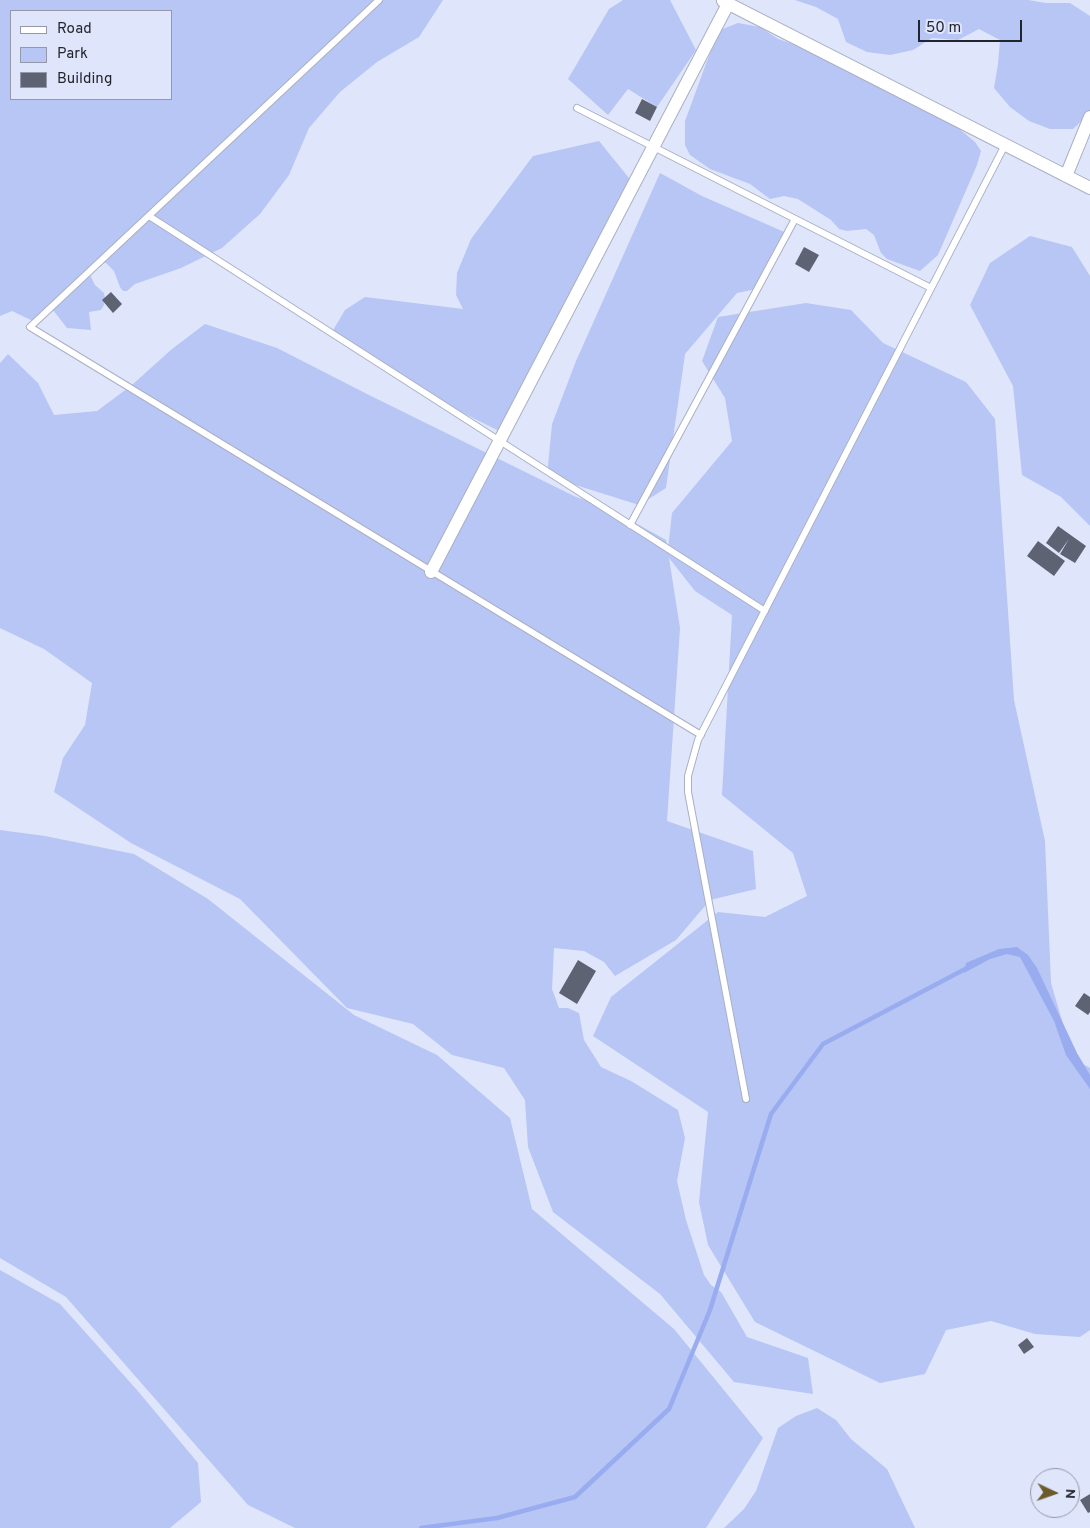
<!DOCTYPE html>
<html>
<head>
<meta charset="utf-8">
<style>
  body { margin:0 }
  #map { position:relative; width:1090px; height:1528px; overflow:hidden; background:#dfe5fa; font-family:Overpass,sans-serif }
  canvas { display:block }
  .legend { position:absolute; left:10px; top:10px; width:162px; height:90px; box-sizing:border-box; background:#dfe5fa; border:1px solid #9498a8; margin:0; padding:6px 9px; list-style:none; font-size:15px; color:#23252d }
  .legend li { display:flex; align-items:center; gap:10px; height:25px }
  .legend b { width:25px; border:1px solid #9498a8 }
  .north { position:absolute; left:1030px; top:1468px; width:50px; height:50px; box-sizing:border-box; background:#dfe5fa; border:1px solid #9498a8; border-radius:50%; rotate:93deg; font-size:14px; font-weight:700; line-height:20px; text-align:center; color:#23252d }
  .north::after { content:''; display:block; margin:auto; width:18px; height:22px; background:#6c5c29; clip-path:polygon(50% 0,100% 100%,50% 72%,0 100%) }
  .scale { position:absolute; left:918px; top:20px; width:104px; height:22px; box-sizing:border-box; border:2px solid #23252d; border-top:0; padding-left:6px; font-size:15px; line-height:18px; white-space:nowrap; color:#23252d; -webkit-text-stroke:4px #dfe5fa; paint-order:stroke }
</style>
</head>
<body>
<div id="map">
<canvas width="1090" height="1528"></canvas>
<ul class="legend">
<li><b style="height:6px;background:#fff"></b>Road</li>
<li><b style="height:14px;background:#b7c6f4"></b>Park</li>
<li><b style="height:14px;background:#5e6374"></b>Building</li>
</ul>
<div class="north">N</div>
<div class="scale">50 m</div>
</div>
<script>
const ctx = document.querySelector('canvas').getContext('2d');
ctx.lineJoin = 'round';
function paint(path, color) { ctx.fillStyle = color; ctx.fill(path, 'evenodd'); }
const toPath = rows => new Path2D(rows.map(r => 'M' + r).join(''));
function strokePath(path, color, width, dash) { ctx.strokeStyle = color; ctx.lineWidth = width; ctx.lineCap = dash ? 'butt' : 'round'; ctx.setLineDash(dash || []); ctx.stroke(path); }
paint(toPath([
  [0,0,443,0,419,37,377,62,340,92,309,128,289,175,260,214,222,248,181,268,135,284,127,291,123,291,120,287,114,271,106,263,100,263,90,275,95,285,104,293,105,299,104,305,101,310,89,312,91,330,67,328,53,310,33,321,12,311,0,316],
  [11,11,171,11,171,99,11,99],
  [623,0,670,0,696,50,657,107,628,89,608,115,568,79,609,9],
  [795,0,1028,0,1046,3,1070,3,1090,16,1090,113,1073,129,1050,129,1029,121,1010,107,994,88,998,64,1000,40,979,29,958,40,932,38,913,50,890,55,867,52,846,42,838,19,816,7],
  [738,23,760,27,778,39,832,57,869,79,881,89,952,123,975,142,981,151,977,165,938,255,920,271,887,259,881,253,874,235,866,229,847,231,839,229,831,220,798,199,784,196,770,199,750,184,710,169,690,155,685,145,685,121,707,61,720,30],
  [599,141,633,183,501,432,437,400,332,332,345,310,365,297,463,309,456,295,457,273,471,239,533,156],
  [660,173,702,196,789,234,761,288,737,293,685,354,666,488,639,505,547,476,552,424,576,361],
  [1030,236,1072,247,1090,276,1090,526,1061,497,1022,475,1013,386,970,305,990,263],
  [806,303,851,310,883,343,966,382,995,419,1014,700,1045,841,1051,983,1073,1058,1090,1068,1090,1330,1080,1337,1035,1334,991,1321,946,1330,925,1374,880,1383,755,1322,708,1245,699,1202,708,1112,593,1036,611,997,718,912,765,917,807,896,793,853,722,795,732,615,695,591,669,558,680,628,667,821,753,851,756,889,710,900,676,940,615,976,604,962,584,951,554,948,552,989,559,1008,568,1008,579,1013,584,1040,601,1067,631,1081,678,1110,685,1138,677,1181,686,1220,704,1275,711,1285,721,1292,747,1337,808,1358,813,1394,734,1382,660,1294,553,1212,528,1147,525,1100,504,1068,452,1055,413,1024,347,1008,240,899,131,843,54,792,63,758,85,725,92,683,44,649,0,628,0,363,8,354,38,383,54,415,97,411,132,385,172,349,205,324,277,348,369,395,576,497,603,505,666,540,668,549,672,513,732,441,725,398,702,361,718,317],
  [0,830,45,836,134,854,208,899,354,1015,437,1055,510,1118,532,1209,674,1329,763,1438,706,1528,295,1528,248,1505,66,1297,0,1258],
  [0,1270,60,1304,137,1390,198,1463,201,1502,170,1528,0,1528],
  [817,1408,836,1420,851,1439,887,1469,915,1528,724,1528,744,1509,756,1491,778,1428,796,1416]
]), '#b7c6f4');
paint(toPath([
  [1017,947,1028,955,1037,968,1077,1053,1090,1075,1090,1089,1066,1055,1054,1021,1020,957,1007,954,990,959,964,973,966,963,999,949]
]), '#99acef');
strokePath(toPath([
  [421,1528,497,1518,575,1497,669,1409,710,1310,771,1114,823,1044,969,967]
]), '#99acef', 4.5);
paint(toPath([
  [642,99,657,107,650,121,635,113],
  [804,247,819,255,809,272,795,264],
  [111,292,122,304,113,313,102,300],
  [1058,526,1086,546,1075,563,1060,554,1069,539,1059,553,1046,543],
  [1038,541,1065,561,1054,576,1027,556],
  [578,960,596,971,577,1004,559,993],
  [1084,993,1090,997,1090,1012,1088,1015,1075,1006],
  [1027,1338,1034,1347,1024,1354,1018,1345],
  [1090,1494,1090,1512,1088,1513,1080,1500]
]), '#5e6374');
const service = toPath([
  [379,0,30,327,701,735],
  [577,108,931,288],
  [149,216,765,611],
  [630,525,795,219],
  [746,1099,688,792,688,776,698,740,1005,145]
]);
const minor = toPath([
  [723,1,1090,188],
  [1066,176,1090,117],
  [431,572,728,4]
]);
strokePath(service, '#aab0c3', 8);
strokePath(minor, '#aab0c3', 14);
strokePath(service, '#fff', 6);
strokePath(minor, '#fff', 12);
</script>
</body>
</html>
